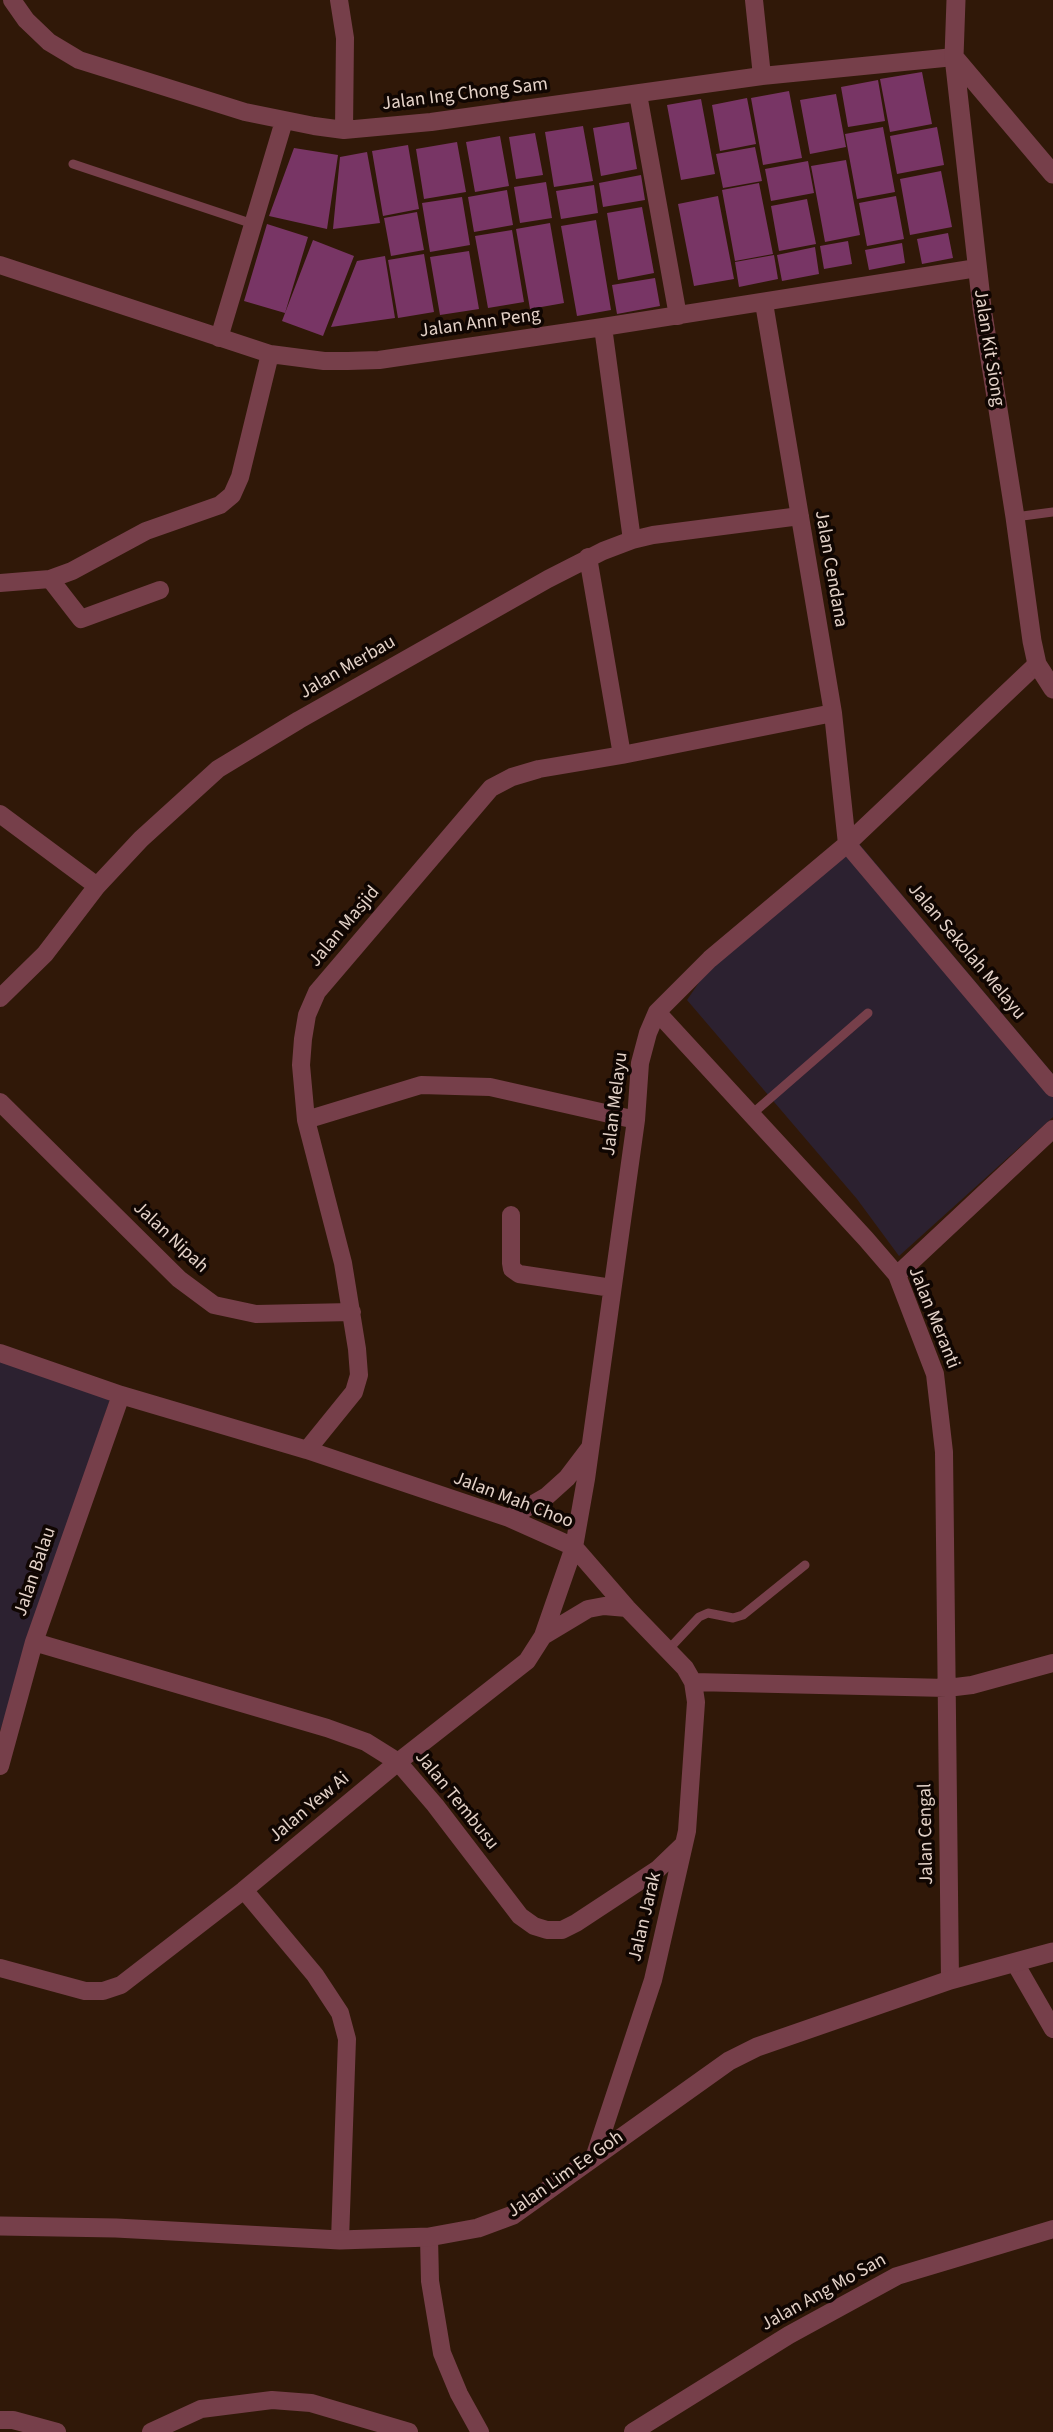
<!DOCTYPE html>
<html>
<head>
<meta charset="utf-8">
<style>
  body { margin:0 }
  canvas { display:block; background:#301808 }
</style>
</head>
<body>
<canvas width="1053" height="2432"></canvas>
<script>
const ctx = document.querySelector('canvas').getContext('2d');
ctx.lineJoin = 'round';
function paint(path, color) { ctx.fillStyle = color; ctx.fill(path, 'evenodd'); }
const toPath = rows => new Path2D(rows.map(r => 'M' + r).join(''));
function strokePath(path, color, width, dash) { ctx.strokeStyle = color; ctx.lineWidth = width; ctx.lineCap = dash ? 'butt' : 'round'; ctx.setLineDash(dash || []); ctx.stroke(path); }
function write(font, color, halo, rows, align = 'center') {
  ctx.font = font + ' "Source Sans 3",sans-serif'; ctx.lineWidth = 7; ctx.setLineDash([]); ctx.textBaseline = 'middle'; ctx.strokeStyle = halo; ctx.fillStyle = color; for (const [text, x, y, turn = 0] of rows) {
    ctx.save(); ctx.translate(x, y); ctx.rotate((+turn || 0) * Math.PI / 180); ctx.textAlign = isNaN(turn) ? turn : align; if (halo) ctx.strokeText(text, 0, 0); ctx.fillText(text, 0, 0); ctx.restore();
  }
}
paint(toPath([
  [856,840,1053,1074,1053,1117,899,1256,857,1199,687,1000,711,965],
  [0,1360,111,1396,0,1731]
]), '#2c2130');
paint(toPath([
  [922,72,932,124,890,132,880,79],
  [878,80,885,121,848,127,841,87],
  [789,91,802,158,763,165,751,98],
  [836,94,846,147,810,154,800,100],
  [747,98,756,144,720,151,712,105],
  [701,99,715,174,681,180,667,105],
  [629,122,637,169,601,176,593,128],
  [583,126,593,181,554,187,545,132],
  [883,127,895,192,857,199,845,134],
  [937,127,944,165,897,174,890,136],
  [535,133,543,175,516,179,509,137],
  [500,136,509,186,475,192,466,142],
  [457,142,466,192,424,199,416,149],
  [408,145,419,209,383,216,372,151],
  [755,147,762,181,723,188,716,154],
  [294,148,338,155,327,229,269,216],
  [367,152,380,223,333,229,340,157],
  [846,160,860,235,825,242,811,166],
  [808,161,814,193,771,201,765,169],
  [941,171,952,227,910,235,900,179],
  [641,175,645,200,603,207,599,183],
  [546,182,552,218,520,223,514,187],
  [759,183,773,254,735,261,722,190],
  [594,185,598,213,561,219,556,191],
  [507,190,513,225,474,232,468,197],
  [718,196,734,279,694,286,678,204],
  [896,196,904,239,867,246,859,203],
  [462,197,470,245,430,252,422,203],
  [807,199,816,244,779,251,771,206],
  [642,207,654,273,618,280,607,213],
  [417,212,424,250,391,256,384,218],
  [596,220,611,310,577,316,561,226],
  [550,223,564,303,530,309,516,229],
  [267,224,308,237,285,313,244,301],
  [512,230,524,302,488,308,475,236],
  [948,233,953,258,922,264,917,239],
  [313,240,354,256,323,336,282,321],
  [848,241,852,264,824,269,820,246],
  [902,243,905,263,869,270,865,250],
  [815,247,819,274,782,281,777,255],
  [469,251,479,309,440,315,430,257],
  [424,254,434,312,398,318,388,260],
  [774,255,778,279,739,287,735,262],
  [385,256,395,318,331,327,357,261],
  [655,278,660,306,617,314,612,285]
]), '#783565');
strokePath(toPath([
  [73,164,253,224],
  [1015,517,1053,512],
  [752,1114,868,1013],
  [668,1650,699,1617,708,1613,733,1618,743,1615,805,1565]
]), '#763f4a', 9);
strokePath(toPath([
  [12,0,26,20,49,42,79,60,245,112,314,126,344,130,431,122,762,76,954,57],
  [339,0,345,38,344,130],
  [754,0,762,76],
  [638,94,678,316],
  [0,265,270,354,324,361,348,361,379,360,603,327,977,268],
  [764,303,833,713,847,844,1053,1088],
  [603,327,632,540],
  [219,338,284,121],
  [588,557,622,755],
  [50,579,81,619,160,590],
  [0,583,50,579,72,571,146,531,220,505,232,495,240,477,270,354],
  [0,814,97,886],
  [0,998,45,954,97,886,141,839,218,769,299,720,548,579,603,551,632,540,653,535,800,516],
  [657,1012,866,1239,897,1275,935,1374,944,1452,950,1980],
  [0,1102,179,1279,214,1305,256,1314,352,1312],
  [306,1120,421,1085,490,1087,636,1120],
  [511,1215,511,1263,512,1269,519,1274,612,1288],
  [897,1275,1053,1129],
  [0,1353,121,1395,307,1450,509,1518,574,1547,627,1608,685,1668,693,1682,696,1702,687,1831,653,1980,595,2155],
  [307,1450,354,1392,359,1375,357,1349,343,1263,306,1120,301,1065,303,1039,307,1015,317,992,491,788,512,777,539,769,622,755,833,713],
  [509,1518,547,1496,567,1478,589,1449],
  [543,1636,588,1609,604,1606,627,1608],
  [34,1642,327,1728,366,1742,398,1762,435,1805,520,1916,534,1926,547,1930,562,1930,576,1923,658,1869,683,1845],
  [693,1682,947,1688,972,1685,1053,1663],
  [0,1766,34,1642,121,1395],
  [244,1890,315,1975,340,2013,347,2039,340,2240],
  [1015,1963,1053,2029],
  [0,1968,85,1991,103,1991,121,1985,244,1890,398,1762,527,1661,543,1636,574,1547,586,1479,636,1120,640,1063,648,1033,657,1012,710,959,847,844,1037,664],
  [429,2237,430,2281,442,2353,459,2394,480,2432],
  [0,2420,13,2420,57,2432],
  [151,2432,201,2409,272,2400,311,2403,409,2432],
  [633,2432,789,2335,897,2276,1053,2229]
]), '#763f4a', 18);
strokePath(toPath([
  [956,0,954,57,982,308,1015,517,1032,641,1037,664,1053,689],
  [954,57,1053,174],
  [0,2226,116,2228,340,2240,429,2237,478,2228,513,2215,729,2061,757,2047,950,1980,1053,1952]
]), '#763f4a', 19);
write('19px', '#e4d2c8', '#100602', [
  ["Jalan Ing Chong Sam",465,95,-7],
  ["Jalan Ann Peng",480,324,-8],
  ["Jalan Kit Siong",988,348,81],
  ["Jalan Cendana",830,569,80],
  ["Jalan Merbau",348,668,-30],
  ["Jalan Masjid",345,927,-50],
  ["Jalan Sekolah Melayu",966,952,50],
  ["Jalan Melayu",616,1104,-83],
  ["Jalan Nipah",170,1238,43],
  ["Jalan Meranti",933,1318,68],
  ["Jalan Mah Choo",513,1501,21],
  ["Jalan Balau",36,1572,-71],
  ["Jalan Tembusu",456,1801,51],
  ["Jalan Yew Ai",310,1808,-40],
  ["Jalan Cengal",927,1834,-91],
  ["Jalan Jarak",646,1917,-77],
  ["Jalan Lim Ee Goh",566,2175,-35],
  ["Jalan Ang Mo San",824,2293,-29]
]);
</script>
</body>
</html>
